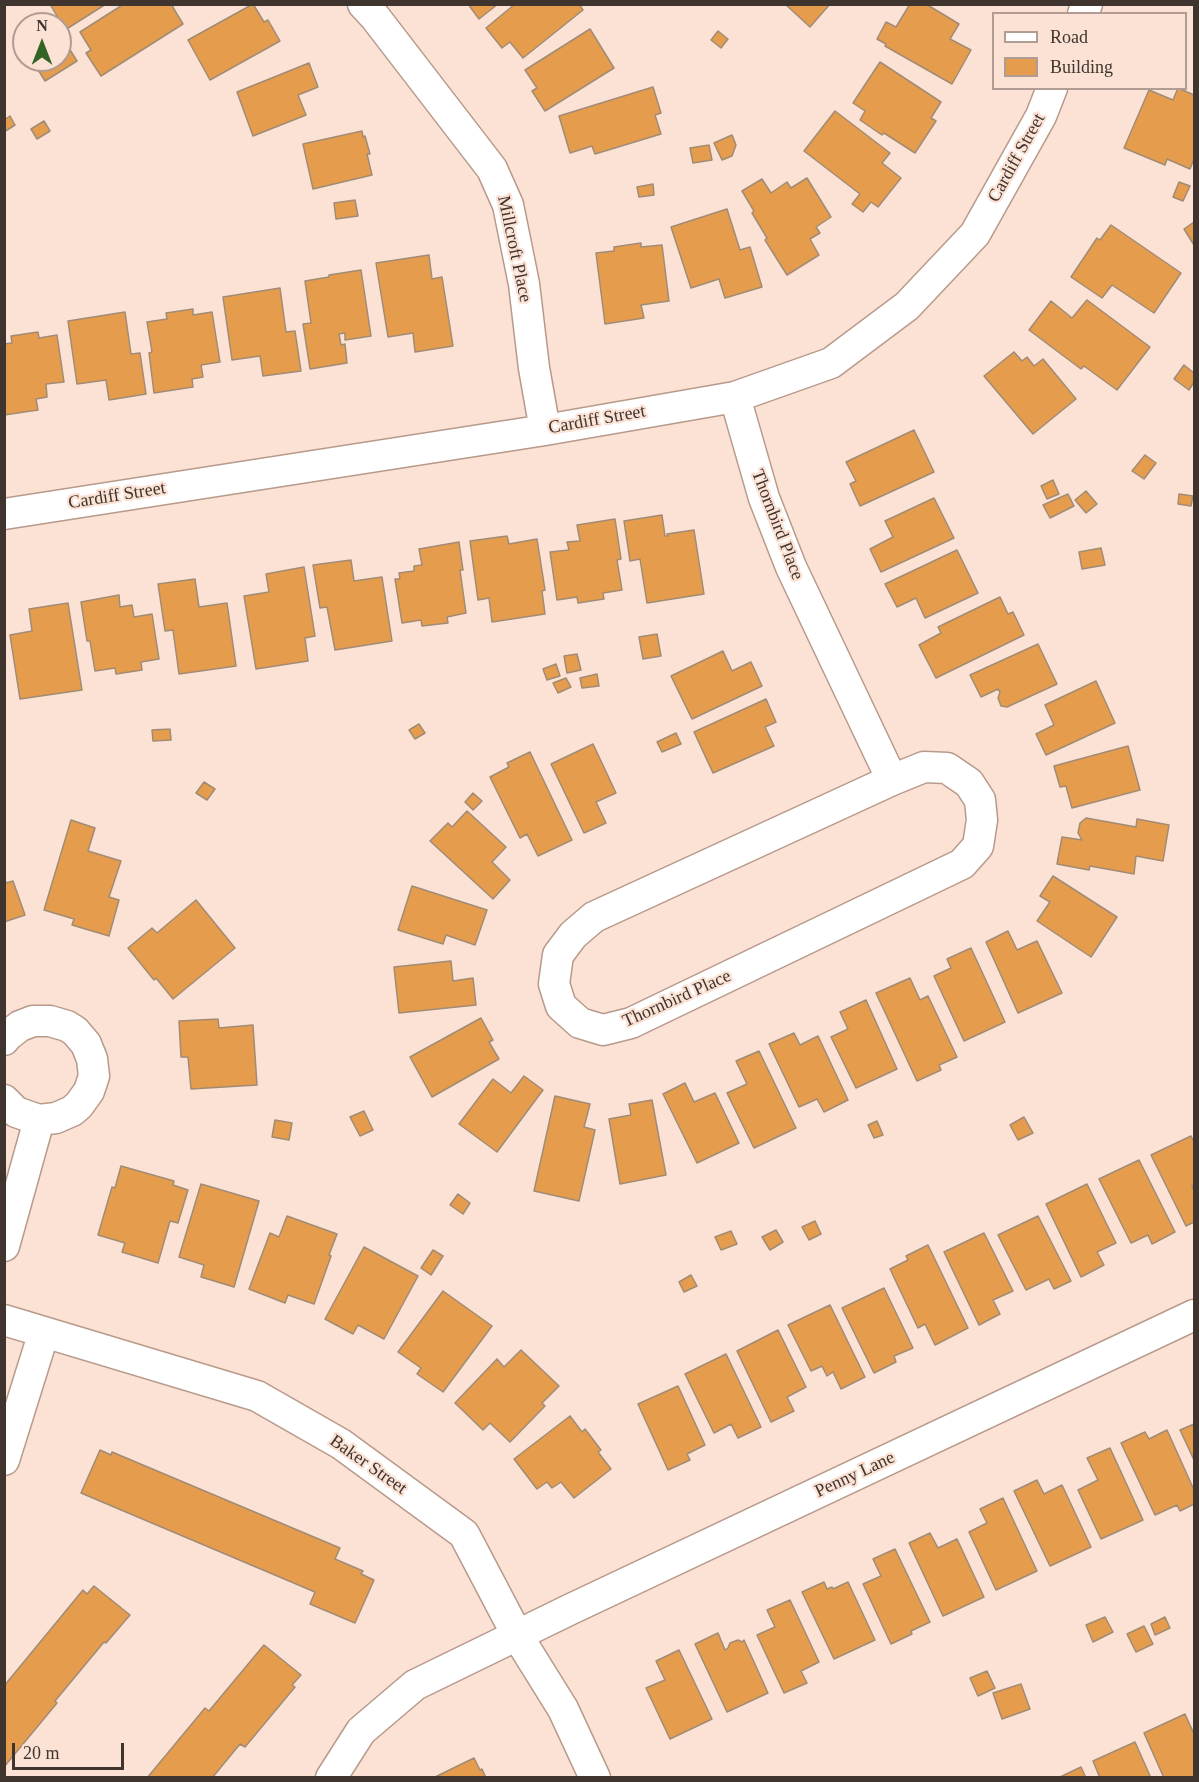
<!DOCTYPE html>
<html>
<head>
<meta charset="utf-8">
<style>
  body { margin:0 }
  #map { position:relative; width:1199px; height:1782px; overflow:hidden; background:#fbe2d5; font-family:"Times New Roman",serif }
  canvas { display:block }
  .frame { position:absolute; inset:0; border:6px solid #40342e; pointer-events:none }
  .legend { position:absolute; left:992px; top:12px; width:195px; height:78px; box-sizing:border-box; background:#fbe2d5; border:2px solid #b09c92; margin:0; padding:8px 10px; list-style:none; font-size:18px; color:#40342e }
  .legend li { display:flex; align-items:center; gap:12px; height:30px }
  .legend b { width:30px; border:2px solid #b09c92 }
  .north { position:absolute; left:12px; top:12px; width:60px; height:60px; box-sizing:border-box; background:#fbe2d5; border:2px solid #b09c92; border-radius:50%; rotate:0deg; font-size:16px; font-weight:700; line-height:24px; text-align:center; color:#40342e }
  .north::after { content:''; display:block; margin:auto; width:21px; height:27px; background:#346424; clip-path:polygon(50% 0,100% 100%,50% 72%,0 100%) }
  .scale { position:absolute; left:12px; top:1743px; width:112px; height:27px; box-sizing:border-box; border:3px solid #40342e; border-top:0; padding-left:8px; font-size:18px; line-height:21px; white-space:nowrap; color:#40342e; -webkit-text-stroke:4px #fbe2d5; paint-order:stroke }
</style>
</head>
<body>
<div id="map">
<canvas width="1199" height="1782"></canvas>
<div class="frame"></div>
<ul class="legend">
<li><b style="height:8px;background:#fff"></b>Road</li>
<li><b style="height:16px;background:#e59d4d"></b>Building</li>
</ul>
<div class="north">N</div>
<div class="scale">20 m</div>
</div>
<script>
const ctx = document.querySelector('canvas').getContext('2d');
ctx.lineJoin = 'round';
function paint(path, color) { ctx.fillStyle = color; ctx.fill(path, 'evenodd'); }
const toPath = rows => new Path2D(rows.map(r => 'M' + r).join(''));
function strokePath(path, color, width, dash) { ctx.strokeStyle = color; ctx.lineWidth = width; ctx.lineCap = dash ? 'butt' : 'round'; ctx.setLineDash(dash || []); ctx.stroke(path); }
function write(font, color, halo, rows, align = 'center') {
  ctx.font = font + ' "Times New Roman",serif'; ctx.lineWidth = 4.5; ctx.setLineDash([]); ctx.textBaseline = 'middle'; ctx.strokeStyle = halo; ctx.fillStyle = color; for (const [text, x, y, turn = 0] of rows) {
    ctx.save(); ctx.translate(x, y); ctx.rotate((+turn || 0) * Math.PI / 180); ctx.textAlign = isNaN(turn) ? turn : align; if (halo) ctx.strokeText(text, 0, 0); ctx.fillText(text, 0, 0); ctx.restore();
  }
}
const building = toPath([
  [50,4,106,4,65,30,50,4],
  [124,4,171,4,183,24,101,76,86,53,91,50,80,32,124,4],
  [253,4,264,22,268,20,280,41,210,80,188,40,253,4],
  [468,4,498,4,479,19,468,4],
  [515,4,579,4,583,10,523,58,510,42,502,48,486,28,515,4],
  [785,4,830,4,810,27,785,4],
  [910,4,926,4,959,24,950,39,971,50,952,84,885,46,886,44,877,39,886,22,896,27,910,4],
  [590,29,614,68,545,111,532,91,537,88,525,70,590,29],
  [718,31,728,39,721,48,711,40,718,31],
  [64,40,77,61,45,81,32,60,60,60,60,42,64,40],
  [880,62,941,102,931,118,936,121,915,153,884,133,882,135,860,120,865,111,853,103,880,62],
  [309,63,318,87,298,95,306,115,253,136,237,92,309,63],
  [653,87,661,113,655,115,661,134,595,154,592,146,570,153,559,116,653,87],
  [1178,88,1194,95,1194,159,1190,169,1167,159,1165,165,1124,148,1149,90,1173,100,1178,88],
  [835,111,890,153,882,163,901,178,878,207,871,202,863,212,852,204,860,194,804,151,835,111],
  [10,116,15,125,4,132,4,120,10,116],
  [44,121,50,131,37,139,31,129,44,121],
  [362,131,363,137,365,136,370,154,367,154,372,175,313,189,303,144,362,131],
  [732,135,736,145,732,156,722,160,714,143,732,135],
  [709,145,712,160,693,163,690,148,709,145],
  [807,178,831,217,816,227,820,233,810,239,819,255,787,275,765,240,767,238,752,213,754,211,742,191,762,179,771,193,787,182,791,188,807,178],
  [1179,182,1190,186,1183,201,1173,197,1179,182],
  [653,184,654,195,639,197,637,187,653,184],
  [355,200,358,216,336,219,334,203,355,200],
  [727,209,740,250,750,247,762,287,725,298,719,279,691,288,671,227,727,209],
  [1194,222,1194,245,1184,229,1194,222],
  [1111,225,1181,273,1154,313,1112,285,1102,298,1071,277,1097,238,1100,240,1111,225],
  [641,243,641,247,662,245,669,301,641,305,644,318,605,324,596,253,614,251,614,247,641,243],
  [429,255,432,279,442,277,453,346,415,352,413,333,388,337,376,263,429,255],
  [361,270,371,336,345,340,345,333,339,334,341,345,345,344,347,363,310,369,303,324,311,323,305,281,329,277,329,275,361,270],
  [280,288,286,332,295,331,301,371,263,376,260,356,232,360,223,297,280,288],
  [1087,300,1150,347,1117,390,1084,366,1081,369,1029,330,1051,301,1072,318,1087,300],
  [193,309,193,315,212,312,220,362,201,365,203,377,192,379,193,387,154,393,149,353,152,352,147,322,167,319,166,313,193,309],
  [125,312,131,354,140,353,146,394,109,400,106,380,77,384,68,321,125,312],
  [38,332,39,338,57,335,64,382,46,384,47,397,36,399,38,410,4,415,4,344,12,343,11,336,38,332],
  [1014,352,1022,361,1027,357,1034,366,1043,359,1076,399,1033,434,984,376,1014,352],
  [1184,365,1194,373,1194,382,1189,390,1174,379,1184,365],
  [914,430,934,472,860,506,850,484,856,481,846,462,914,430],
  [1145,455,1156,463,1144,479,1132,471,1145,455],
  [1053,480,1059,494,1047,499,1041,486,1053,480],
  [1086,491,1097,504,1086,513,1075,500,1086,491],
  [1068,494,1074,506,1050,518,1043,505,1068,494],
  [1179,494,1193,496,1191,506,1178,504,1179,494],
  [934,498,954,538,881,572,870,549,893,537,885,521,934,498],
  [662,515,665,536,668,536,667,534,694,530,704,594,647,603,640,559,630,561,624,521,662,515],
  [615,519,621,559,617,560,622,590,603,593,604,599,578,603,577,597,557,600,550,552,569,550,567,542,580,541,577,525,615,519],
  [507,536,509,544,537,539,545,590,542,591,545,614,492,622,489,598,478,600,470,541,507,536],
  [459,542,463,570,460,570,466,613,447,617,448,623,422,626,421,620,402,623,395,579,400,579,399,573,414,571,414,566,422,565,419,549,459,542],
  [1101,548,1105,565,1082,569,1079,552,1101,548],
  [957,550,978,593,925,618,916,598,897,607,885,584,957,550],
  [351,560,354,581,382,577,392,641,335,650,327,607,320,608,313,565,351,560],
  [304,567,315,636,305,638,308,661,256,669,244,596,269,592,266,574,304,567],
  [195,579,199,607,227,603,236,666,179,674,173,630,165,631,158,584,195,579],
  [119,595,120,607,132,605,134,617,152,614,159,659,141,662,142,670,116,674,115,668,95,671,90,641,87,641,81,602,119,595],
  [1000,597,1008,614,1013,612,1024,635,936,678,919,645,941,633,938,627,1000,597],
  [68,603,82,690,20,699,10,635,32,631,29,609,68,603],
  [657,634,661,656,643,659,639,637,657,634],
  [1038,644,1057,684,1007,707,1001,706,998,698,1000,692,998,689,981,697,970,675,1038,644],
  [723,651,732,671,751,662,762,686,692,719,671,676,723,651],
  [577,654,581,670,567,673,564,656,577,654],
  [556,664,560,676,547,680,543,669,556,664],
  [597,674,599,686,582,688,580,678,597,674],
  [566,678,571,687,558,693,553,683,566,678],
  [1096,681,1115,723,1046,755,1036,734,1054,725,1045,705,1096,681],
  [766,699,776,722,765,727,774,746,713,773,694,732,766,699],
  [419,724,425,733,415,739,409,730,419,724],
  [170,729,171,740,153,741,152,730,170,729],
  [676,733,681,744,662,752,657,742,676,733],
  [593,744,616,793,596,802,606,823,584,833,551,764,593,744],
  [1128,746,1140,790,1072,808,1066,786,1060,787,1054,766,1128,746],
  [530,752,572,840,538,856,527,834,520,838,490,777,509,767,507,763,530,752],
  [204,782,215,789,207,800,196,793,204,782],
  [473,793,482,801,473,810,465,802,473,793],
  [467,811,506,847,492,862,510,880,493,899,430,841,448,823,452,827,467,811],
  [1086,818,1136,827,1137,819,1169,825,1163,861,1136,856,1134,874,1090,866,1089,870,1057,864,1062,837,1082,840,1078,833,1080,823,1086,818],
  [71,820,95,828,88,851,121,861,109,897,119,900,109,936,72,925,74,919,44,910,71,820],
  [1053,876,1117,917,1091,957,1037,921,1050,902,1040,896,1053,876],
  [4,877,6,883,13,881,25,915,4,922,4,877],
  [412,886,487,910,475,945,446,935,443,944,398,930,412,886],
  [196,900,235,948,173,999,156,978,154,980,128,948,152,928,157,933,196,900],
  [1008,931,1017,950,1037,941,1062,993,1018,1013,986,942,1008,931],
  [971,948,1005,1022,964,1041,934,976,951,968,947,959,971,948],
  [451,961,453,981,473,978,476,1005,399,1013,394,967,451,961],
  [910,978,920,1000,928,996,957,1057,939,1065,941,1070,917,1081,876,993,910,978],
  [866,1000,897,1069,856,1088,831,1037,848,1029,840,1012,866,1000],
  [481,1018,493,1040,489,1042,499,1059,432,1097,410,1057,481,1018],
  [218,1019,219,1028,253,1025,257,1085,191,1089,188,1057,181,1057,179,1021,218,1019],
  [794,1033,800,1045,818,1036,848,1100,824,1112,817,1099,799,1107,769,1044,794,1033],
  [759,1051,796,1128,754,1148,727,1093,747,1084,736,1061,759,1051],
  [524,1076,543,1090,497,1152,459,1124,493,1079,511,1093,524,1076],
  [685,1083,694,1102,715,1093,739,1143,697,1163,663,1094,685,1083],
  [555,1096,590,1104,584,1127,595,1130,579,1201,534,1191,555,1096],
  [652,1100,666,1175,620,1184,609,1119,631,1115,629,1104,652,1100],
  [364,1111,373,1130,360,1136,350,1117,364,1111],
  [1024,1117,1033,1133,1018,1140,1010,1125,1024,1117],
  [275,1120,292,1123,289,1140,272,1137,275,1120],
  [877,1121,883,1135,874,1138,868,1125,877,1121],
  [1191,1136,1194,1142,1194,1185,1192,1186,1194,1191,1194,1222,1186,1226,1151,1155,1191,1136],
  [1139,1160,1175,1232,1152,1244,1148,1235,1131,1243,1099,1179,1139,1160],
  [121,1166,174,1181,173,1185,188,1190,178,1223,170,1221,158,1263,122,1252,125,1243,98,1235,112,1187,115,1188,121,1166],
  [201,1184,259,1201,234,1287,201,1277,204,1265,179,1257,201,1184],
  [1087,1184,1116,1243,1097,1252,1104,1265,1081,1277,1046,1204,1087,1184],
  [458,1194,470,1203,463,1214,450,1205,458,1194],
  [287,1216,337,1234,329,1255,331,1256,314,1304,288,1295,285,1303,249,1289,270,1233,279,1237,287,1216],
  [1038,1216,1071,1281,1054,1289,1049,1279,1026,1290,998,1235,1038,1216],
  [815,1221,821,1234,809,1240,802,1227,815,1221],
  [776,1230,783,1242,770,1250,762,1237,776,1230],
  [731,1231,737,1244,721,1250,715,1237,731,1231],
  [984,1233,1013,1291,993,1300,1000,1314,979,1325,944,1252,984,1233],
  [928,1245,968,1328,935,1345,925,1324,918,1328,890,1269,908,1260,906,1256,928,1245],
  [364,1247,418,1276,384,1339,358,1325,353,1334,325,1319,364,1247],
  [433,1250,443,1256,431,1275,421,1268,433,1250],
  [691,1275,697,1286,684,1292,679,1282,691,1275],
  [884,1288,913,1348,894,1356,896,1362,874,1373,842,1308,884,1288],
  [443,1291,492,1326,443,1392,417,1374,421,1368,398,1352,443,1291],
  [830,1305,865,1377,841,1389,833,1372,827,1376,822,1366,811,1371,788,1325,830,1305],
  [778,1330,806,1387,787,1397,794,1411,771,1422,737,1351,778,1330],
  [521,1350,559,1386,542,1403,545,1406,510,1442,490,1423,483,1430,455,1403,497,1359,504,1367,521,1350],
  [726,1354,761,1427,738,1438,731,1424,714,1433,685,1374,726,1354],
  [678,1386,705,1445,687,1454,690,1460,668,1470,638,1404,678,1386],
  [570,1416,582,1432,585,1429,601,1450,598,1452,611,1469,574,1498,561,1482,552,1488,547,1482,537,1489,514,1459,570,1416],
  [1194,1424,1194,1460,1180,1430,1194,1424],
  [1167,1430,1194,1490,1194,1504,1180,1511,1177,1505,1155,1515,1121,1443,1145,1432,1149,1439,1167,1430],
  [1110,1448,1143,1520,1101,1539,1078,1490,1098,1480,1087,1458,1110,1448],
  [100,1450,111,1455,112,1452,340,1548,335,1559,363,1571,361,1574,374,1580,355,1623,310,1604,315,1592,81,1493,100,1450],
  [1037,1480,1044,1494,1062,1485,1091,1547,1050,1566,1014,1491,1037,1480],
  [1003,1498,1037,1571,996,1590,969,1532,987,1523,980,1509,1003,1498],
  [930,1533,938,1548,957,1539,984,1597,943,1616,909,1543,930,1533],
  [895,1549,930,1622,911,1631,912,1634,891,1644,863,1584,881,1576,873,1559,895,1549],
  [824,1582,827,1589,832,1587,833,1589,848,1582,875,1640,834,1659,802,1592,824,1582],
  [94,1586,130,1615,106,1643,104,1642,55,1701,57,1703,4,1767,4,1686,83,1590,87,1594,94,1586],
  [790,1600,819,1662,801,1671,807,1683,784,1693,757,1635,775,1627,767,1610,790,1600],
  [1105,1617,1113,1632,1093,1642,1086,1625,1105,1617],
  [1165,1617,1170,1628,1155,1635,1151,1624,1165,1617],
  [1144,1626,1153,1644,1136,1652,1127,1634,1144,1626],
  [718,1633,725,1650,728,1648,730,1643,738,1640,742,1642,744,1640,768,1693,727,1712,695,1644,718,1633],
  [264,1645,301,1675,292,1685,295,1687,245,1747,240,1744,212,1778,147,1778,205,1708,209,1711,264,1645],
  [679,1650,712,1719,670,1739,646,1688,665,1680,656,1661,679,1650],
  [987,1671,995,1688,978,1696,970,1678,987,1671],
  [1021,1684,1030,1709,1002,1719,993,1693,1021,1684],
  [1185,1714,1194,1734,1194,1778,1164,1778,1144,1733,1185,1714],
  [1135,1742,1151,1778,1100,1778,1093,1761,1135,1742],
  [474,1758,480,1770,482,1769,486,1778,433,1778,474,1758],
  [1081,1767,1086,1778,1058,1778,1081,1767]
]);
paint(building, '#e59d4d');
strokePath(building, '#a18b75', 1.5);
const minor = toPath([
  [363,4,375,17,492,169,508,205,524,284,534,368,545,430],
  [1083,14,1087,4],
  [735,397,764,498,791,567,892,780],
  [4,514,545,430,735,397,831,363,907,306,975,234,1041,116,1052,88],
  [924,767,947,768,969,783,980,800,982,820,978,846,962,864,631,1023,603,1030,580,1023,561,1006,554,984,558,955,573,935,594,917,892,780,924,767],
  [4,1040,7,1036,20,1026,33,1021,50,1021,67,1026,75,1031,86,1044,92,1059,94,1076,89,1091,79,1105,72,1111,56,1118,39,1120,16,1112,4,1100],
  [4,1246,39,1120],
  [4,1320,257,1396,341,1444,464,1534,517,1635,563,1709,595,1778],
  [4,1460,44,1332],
  [331,1778,361,1731,415,1685,571,1609,1194,1315]
]);
strokePath(minor, '#b89a8b', 33);
strokePath(minor, '#fff', 30);
write('18px', '#40342e', '#fbe2d5', [
  ["Cardiff Street",1017,158,-61],
  ["Millcroft Place",514,249,78],
  ["Cardiff Street",597,420,-10],
  ["Cardiff Street",117,496,-9],
  ["Thornbird Place",777,525,69],
  ["Thornbird Place",677,999,-24],
  ["Baker Street",368,1465,35],
  ["Penny Lane",855,1475,-25]
]);
</script>
</body>
</html>
